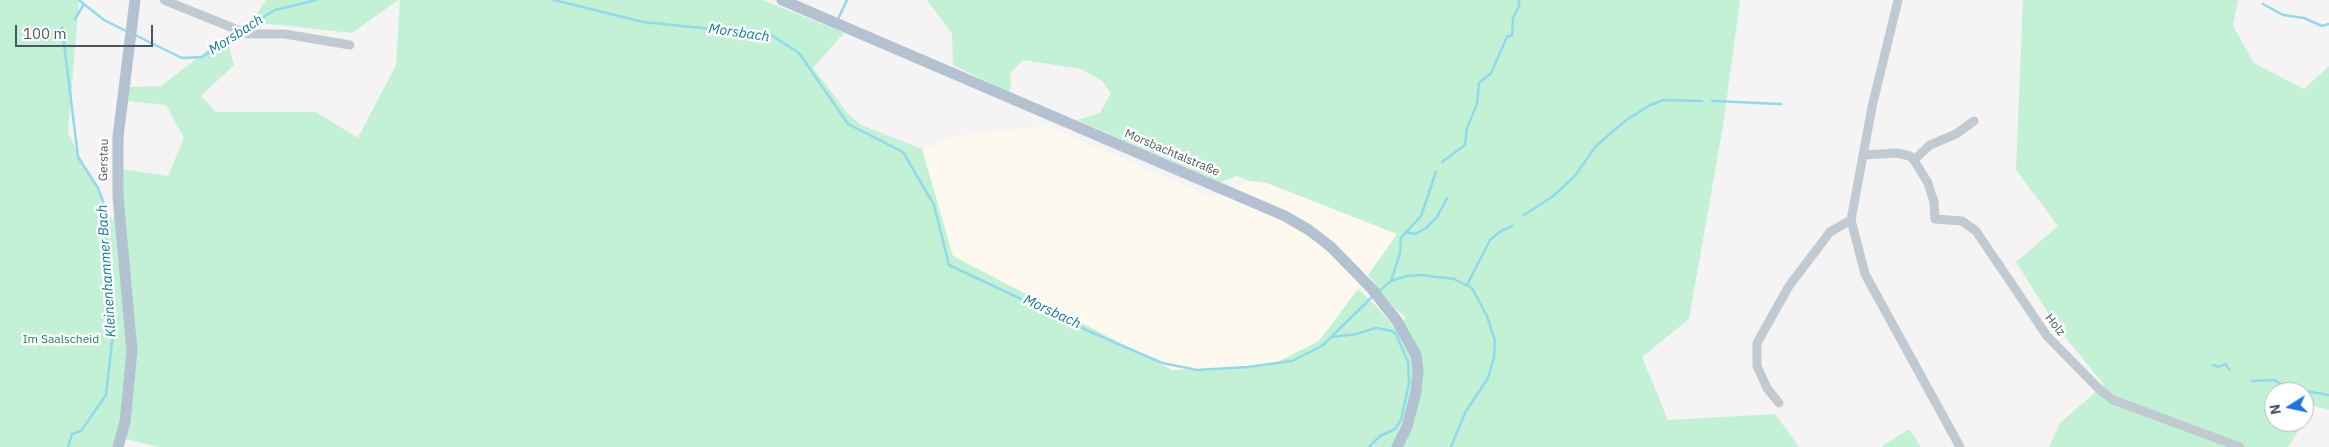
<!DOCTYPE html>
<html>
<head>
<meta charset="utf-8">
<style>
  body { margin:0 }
  #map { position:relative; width:2329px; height:447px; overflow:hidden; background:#f5f3f3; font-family:"IBM Plex Sans",sans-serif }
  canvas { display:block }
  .north { position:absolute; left:2264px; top:382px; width:50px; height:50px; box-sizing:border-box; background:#fff; border:1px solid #b7bbc0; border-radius:50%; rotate:260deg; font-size:14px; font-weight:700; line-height:20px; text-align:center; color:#4a5661 }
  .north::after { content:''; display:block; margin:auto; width:18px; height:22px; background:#1a73e8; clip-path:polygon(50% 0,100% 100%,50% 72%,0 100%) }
  .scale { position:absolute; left:15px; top:25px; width:138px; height:22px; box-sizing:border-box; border:2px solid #4a5661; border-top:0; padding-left:6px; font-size:15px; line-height:18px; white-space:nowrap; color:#4a5661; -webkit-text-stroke:4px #fff; paint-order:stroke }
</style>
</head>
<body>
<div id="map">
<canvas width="2329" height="447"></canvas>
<div class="north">N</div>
<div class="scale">100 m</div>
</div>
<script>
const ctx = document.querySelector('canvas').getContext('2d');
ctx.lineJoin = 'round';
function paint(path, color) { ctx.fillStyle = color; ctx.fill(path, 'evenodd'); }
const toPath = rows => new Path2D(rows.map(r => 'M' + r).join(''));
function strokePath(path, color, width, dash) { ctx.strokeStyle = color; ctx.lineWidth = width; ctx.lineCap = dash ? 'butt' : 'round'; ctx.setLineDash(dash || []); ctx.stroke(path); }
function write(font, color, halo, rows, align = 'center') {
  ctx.font = font + ' "IBM Plex Sans",sans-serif'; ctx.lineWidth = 5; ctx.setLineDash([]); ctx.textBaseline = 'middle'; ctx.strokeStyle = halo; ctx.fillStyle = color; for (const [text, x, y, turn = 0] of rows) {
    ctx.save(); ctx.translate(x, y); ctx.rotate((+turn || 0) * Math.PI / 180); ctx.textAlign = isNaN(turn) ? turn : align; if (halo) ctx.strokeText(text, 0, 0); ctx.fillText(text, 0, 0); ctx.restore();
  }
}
paint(toPath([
  [1047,126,1214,198,1251,181,1267,183,1397,234,1390,247,1319,341,1269,366,1172,370,953,256,922,149,956,136]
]), '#fdf9ef');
paint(toPath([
  [0,0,79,0,68,133,113,221,121,169,168,176,184,138,166,105,126,101,127,87,161,86,226,36,234,65,201,96,216,112,316,112,358,138,396,65,400,0,763,0,844,33,813,68,849,115,861,125,922,149,953,256,1172,370,1269,366,1319,341,1358,289,1377,307,1396,330,1406,318,1393,306,1368,275,1397,234,1267,183,1251,181,1237,176,1221,182,1077,120,1100,113,1111,93,1102,81,1081,69,1023,60,1010,73,1011,85,1009,92,953,65,952,34,927,0,1740,0,1723,126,1689,319,1642,357,1668,420,1775,414,1799,447,158,447,119,437,113,447,0,447],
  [266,0,398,0,352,33,251,22],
  [2023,0,2238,0,2233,26,2254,63,2304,89,2329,66,2329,410,2314,406,2304,422,2304,392,2274,392,2274,422,2304,422,2288,447,2049,447,2060,423,2104,385,2057,327,2016,262,2058,226,2016,170],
  [1909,429,1921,447,1881,447]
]), '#c3f1d5');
strokePath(toPath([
  [79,0,104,20,128,32],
  [554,0,643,22,771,35,799,53,848,124,903,152,934,205,949,265,1093,333,1162,363,1197,370,1248,367,1292,361,1322,346,1373,296],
  [2263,4,2283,15,2304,18,2322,26,2329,24],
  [75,19,84,4],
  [838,19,847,0],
  [62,27,78,157,98,188,103,201,113,333,106,395,81,431,72,434,68,447],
  [243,29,275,10,316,0],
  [135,35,182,58,202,57,239,33],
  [1712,101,1781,104],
  [1442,162,1465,145,1467,128,1477,104,1479,83,1491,73,1507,37,1512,35,1513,18,1519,6,1519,0],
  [1524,215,1552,197,1574,177,1596,146,1625,121,1650,105,1664,100,1702,101],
  [1406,232,1415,234,1426,228,1437,217,1447,198],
  [1391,281,1400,253,1401,238,1421,216,1436,172],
  [1467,285,1490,240,1501,231,1512,226],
  [1379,291,1391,281,1406,276,1421,275,1454,279,1472,288,1487,316,1495,341,1494,358,1488,378,1465,413,1451,447],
  [1333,337,1356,334,1376,328,1392,331,1396,334,1408,362,1409,383,1401,420,1395,429,1380,436,1369,447],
  [2213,365,2219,367,2225,364,2230,370],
  [2252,381,2275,380,2284,387,2299,390,2301,388,2305,391,2329,395]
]), '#90daee', 2.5);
strokePath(toPath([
  [164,0,248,34,285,34,350,45],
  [1898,0,1872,107,1851,220,1865,274,1960,447],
  [1864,155,1897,153,1910,156,1914,160,1928,183,1934,202,1935,219,1962,221,1976,231,2047,336,2100,390,2113,400,2127,405,2240,447],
  [1914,160,1930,145,1956,134,1974,121],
  [1779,403,1767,388,1757,366,1757,343,1789,286,1830,232,1851,220]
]), '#c1cad2', 9);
strokePath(toPath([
  [782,0,1285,216,1309,230,1331,247,1372,289,1397,321,1416,355,1418,370,1416,392,1407,427,1397,447],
  [118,447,125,422,132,351,118,196,118,137,135,0]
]), '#b3c2d1', 11);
write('12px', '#4a5661', '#fff', [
  ["Morsbachtalstraße",1172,153,23],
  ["Gerstau",104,160,-89],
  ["Holz",2055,325,51]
]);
write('12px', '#17864f', '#fff', [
  ["Im Saalscheid",61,340]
]);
write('italic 14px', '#0c7c9b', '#fff', [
  ["Morsbach",739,33,8],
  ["Morsbach",236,35,-33],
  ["Kleinenhammer Bach",107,271,-94],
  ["Morsbach",1052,312,25]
]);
</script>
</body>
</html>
